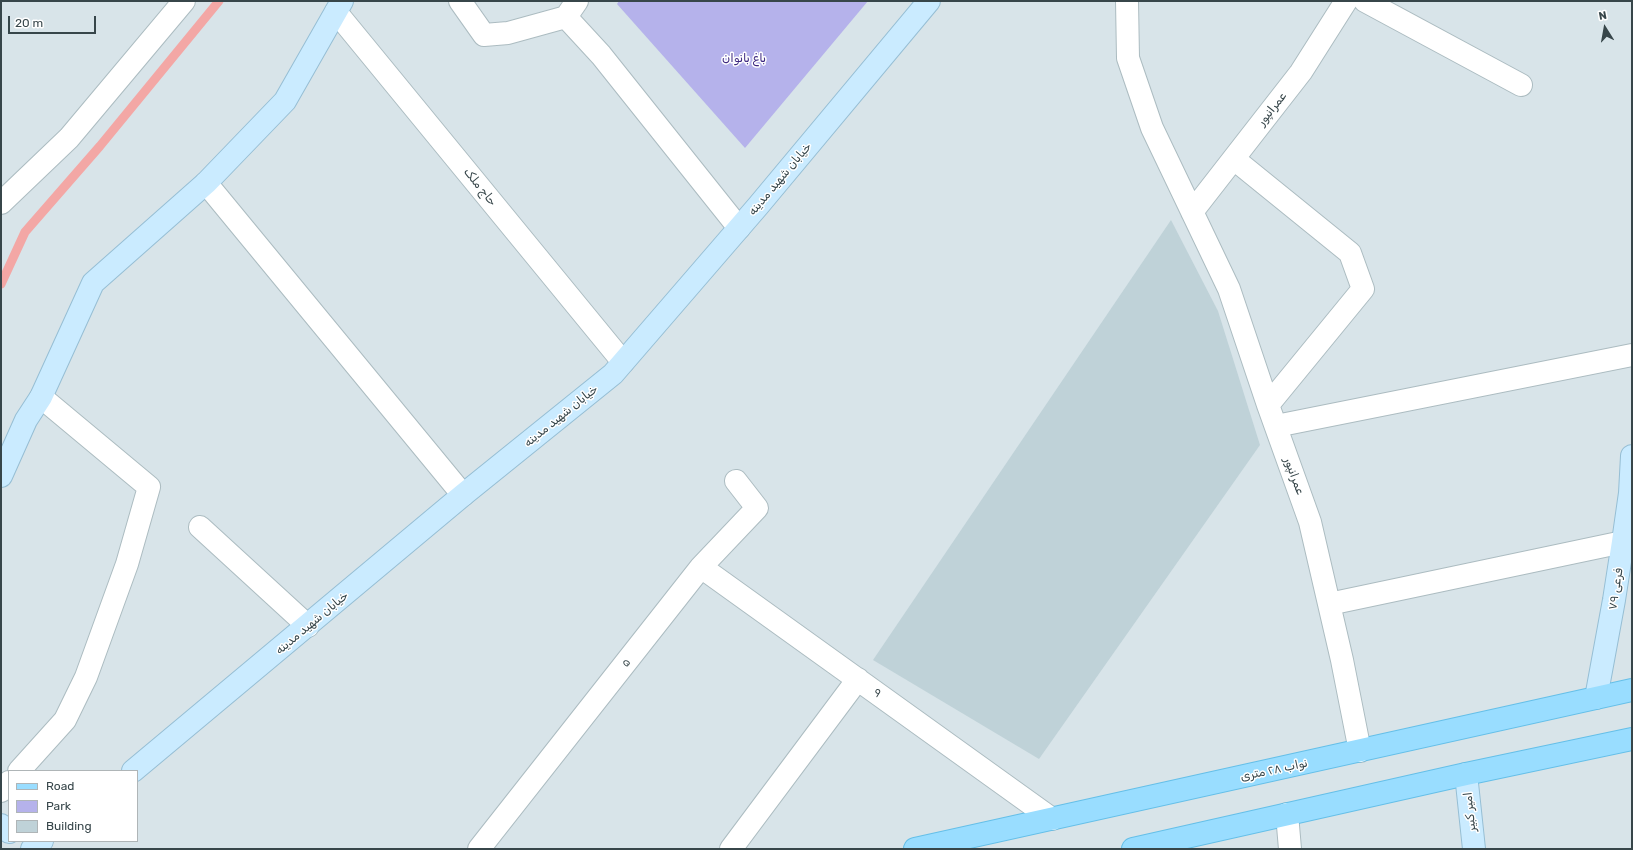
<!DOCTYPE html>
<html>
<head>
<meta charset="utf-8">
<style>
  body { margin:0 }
  #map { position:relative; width:1633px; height:850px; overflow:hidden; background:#eaf2f5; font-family:Rubik,sans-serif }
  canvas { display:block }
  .frame { position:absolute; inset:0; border:2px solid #37464a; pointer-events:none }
  .legend { position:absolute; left:8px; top:770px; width:130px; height:72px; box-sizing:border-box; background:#fff; border:1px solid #afb5b7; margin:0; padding:5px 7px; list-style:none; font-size:12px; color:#37464a }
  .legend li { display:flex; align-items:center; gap:8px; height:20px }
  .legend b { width:20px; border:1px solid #afb5b7 }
  .north { position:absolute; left:1585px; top:8px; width:40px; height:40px; -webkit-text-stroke:3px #fff; paint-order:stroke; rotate:349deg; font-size:11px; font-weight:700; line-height:16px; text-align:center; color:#37464a }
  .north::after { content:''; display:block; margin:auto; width:14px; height:18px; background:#37464a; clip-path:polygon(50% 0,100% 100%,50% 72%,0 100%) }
  .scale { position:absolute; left:8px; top:16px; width:88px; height:18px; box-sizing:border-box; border:2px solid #37464a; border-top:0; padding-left:5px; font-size:12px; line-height:14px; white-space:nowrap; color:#37464a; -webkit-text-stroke:3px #fff; paint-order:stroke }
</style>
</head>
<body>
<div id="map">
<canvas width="1633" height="850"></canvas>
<div class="frame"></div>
<ul class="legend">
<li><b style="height:5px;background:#9df"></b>Road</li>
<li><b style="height:11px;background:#b5b2eb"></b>Park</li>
<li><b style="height:11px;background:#bfd2d8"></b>Building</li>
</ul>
<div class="north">N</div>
<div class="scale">20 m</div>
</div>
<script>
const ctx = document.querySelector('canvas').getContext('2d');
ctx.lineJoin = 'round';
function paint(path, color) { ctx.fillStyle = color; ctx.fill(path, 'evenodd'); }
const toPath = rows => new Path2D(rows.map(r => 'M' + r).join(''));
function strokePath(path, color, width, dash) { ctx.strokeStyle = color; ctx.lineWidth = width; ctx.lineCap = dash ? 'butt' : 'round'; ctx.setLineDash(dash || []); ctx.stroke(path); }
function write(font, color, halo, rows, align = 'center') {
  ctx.font = font + ' Rubik,Vazirmatn,sans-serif'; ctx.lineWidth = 3; ctx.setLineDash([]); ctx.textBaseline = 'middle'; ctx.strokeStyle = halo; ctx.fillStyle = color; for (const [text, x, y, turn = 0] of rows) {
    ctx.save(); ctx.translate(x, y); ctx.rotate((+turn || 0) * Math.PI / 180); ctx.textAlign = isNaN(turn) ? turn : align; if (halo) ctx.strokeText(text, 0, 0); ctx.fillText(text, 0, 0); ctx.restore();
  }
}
paint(toPath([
  [1,1,1632,1,1632,849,1,849],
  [9,771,137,771,137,841,9,841]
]), '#d8e4e9');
paint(toPath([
  [619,1,868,1,745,148,617,4]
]), '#b5b2eb');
strokePath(toPath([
  [1,284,25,232,100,146,219,1]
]), '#f3a7a5', 9);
paint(toPath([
  [1171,220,1218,311,1260,445,1039,759,873,660]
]), '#bfd2d8');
const street = toPath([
  [460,1,484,35,508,33,566,17,577,1],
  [1127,1,1128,58,1152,128,1229,289,1268,405,1310,522,1342,660,1360,751],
  [1365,1,1521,85],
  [336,12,623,362],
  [566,17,601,55,739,228],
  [1234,159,1350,253,1363,289,1268,405],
  [206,183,463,495],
  [1,203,69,138,184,1],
  [1192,212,1301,72,1346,1],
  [1276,426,1632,355],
  [200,527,308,626],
  [701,567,1052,819],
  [1329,604,1623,542],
  [19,771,65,720,86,677,127,564,149,487,41,397],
  [1,791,9,782],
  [1287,814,1290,849],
  [479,849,701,567,757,508,736,481],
  [731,849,858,679]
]);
const secondary = toPath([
  [1,476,26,420,41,397,93,283,206,183,285,101,342,1],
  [1596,698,1614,600,1623,542,1630,493,1632,456],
  [133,771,463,495,613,374,758,206,929,1],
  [1466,774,1474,849],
  [1,825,9,832],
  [32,849,42,841]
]);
const primary = toPath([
  [915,849,1632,690],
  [1133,849,1466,774,1632,739]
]);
strokePath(street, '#acbcc1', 24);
strokePath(secondary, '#96bed4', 24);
strokePath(primary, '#65bfe8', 24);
strokePath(street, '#fff', 22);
strokePath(secondary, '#caebff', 22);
strokePath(primary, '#9df', 22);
write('12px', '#3c277f', '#fff', [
  ["باغ بانوان",744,59]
]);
write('12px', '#37464a', '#fff', [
  ["عمرانپور",1272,109,-52],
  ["خیابان شهید مدینه",780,179,-50],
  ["حاج ملک",480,187,51],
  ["خیابان شهید مدینه",561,416,-39],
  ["عمرانپور",1294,476,70],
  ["فرعی ۷۹",1616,589,-81],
  ["خیابان شهید مدینه",312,623,-40],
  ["۵",626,663,-52],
  ["۹",877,693,36],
  ["نواب ۲۸ متری",1274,770,-12],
  ["امیر کبیر",1470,812,-96]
]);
</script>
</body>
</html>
